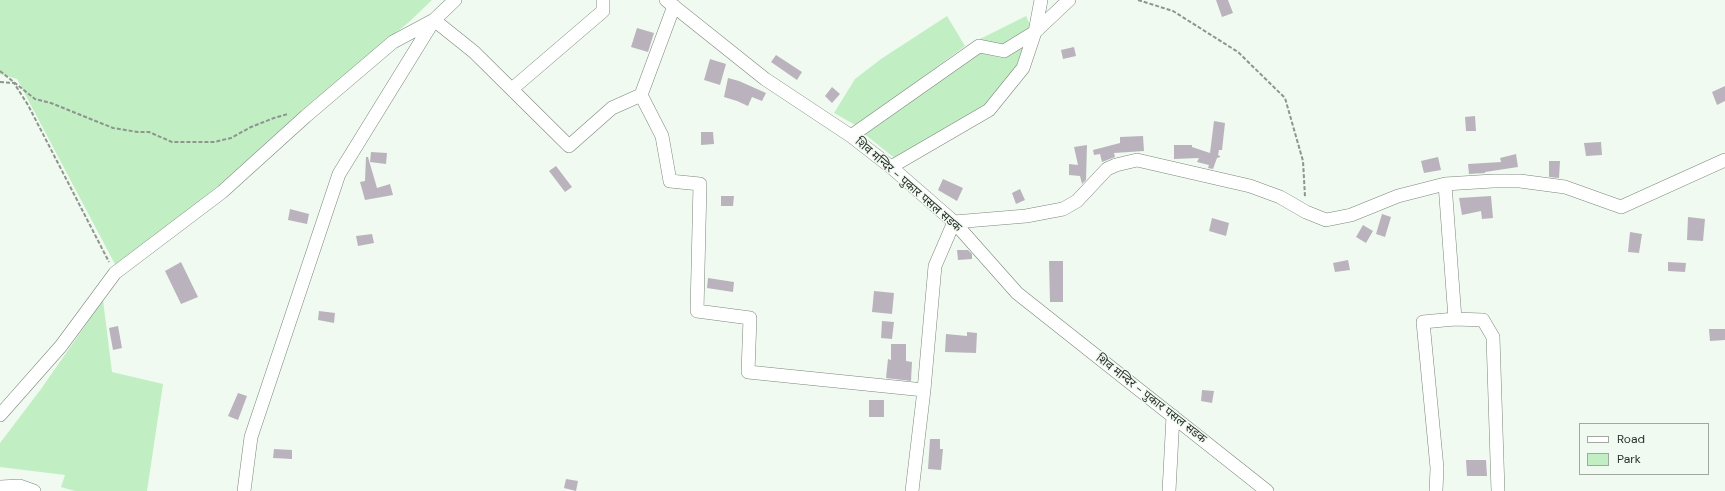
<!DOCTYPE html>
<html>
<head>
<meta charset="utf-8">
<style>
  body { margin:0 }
  #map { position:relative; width:1725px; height:491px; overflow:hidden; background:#f0faf0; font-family:"DM Sans",sans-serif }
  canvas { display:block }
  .legend { position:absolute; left:1579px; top:423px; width:130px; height:52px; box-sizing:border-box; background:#f0faf0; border:1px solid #a1a8a1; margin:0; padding:5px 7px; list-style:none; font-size:12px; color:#2b2e2b }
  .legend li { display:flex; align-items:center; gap:8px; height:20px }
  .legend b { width:20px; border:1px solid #a1a8a1 }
</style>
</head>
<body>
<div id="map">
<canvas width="1725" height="491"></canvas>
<ul class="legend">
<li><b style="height:5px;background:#fff"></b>Road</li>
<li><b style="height:11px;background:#c1efc3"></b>Park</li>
</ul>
</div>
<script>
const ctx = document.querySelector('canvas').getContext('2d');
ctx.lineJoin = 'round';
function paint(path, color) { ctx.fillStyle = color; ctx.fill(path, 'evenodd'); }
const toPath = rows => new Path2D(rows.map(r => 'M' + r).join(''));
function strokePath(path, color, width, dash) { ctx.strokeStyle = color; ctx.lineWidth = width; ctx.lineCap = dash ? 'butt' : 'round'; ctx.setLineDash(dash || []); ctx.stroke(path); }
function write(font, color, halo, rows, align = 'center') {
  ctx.font = font + ' "DM Sans","Noto Sans Devanagari",sans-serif'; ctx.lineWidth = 3; ctx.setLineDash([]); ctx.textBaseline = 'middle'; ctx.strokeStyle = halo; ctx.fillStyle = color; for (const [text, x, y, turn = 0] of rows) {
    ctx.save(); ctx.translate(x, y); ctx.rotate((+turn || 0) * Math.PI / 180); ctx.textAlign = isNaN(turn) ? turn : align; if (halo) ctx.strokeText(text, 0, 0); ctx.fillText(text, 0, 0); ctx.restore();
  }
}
paint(toPath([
  [0,0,432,0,409,22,308,105,219,185,117,268,17,79,0,74],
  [947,16,965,46,857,126,834,113,855,79,881,59],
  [1026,16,1031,27,1005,46,976,41],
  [1025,44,1020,66,987,104,897,160,862,132,977,52,1002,58],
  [103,300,112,372,163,384,147,491,75,491,61,487,65,475,0,467,0,443,41,389]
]), '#c1efc3');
paint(toPath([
  [1216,0,1228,0,1233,13,1222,17],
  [637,28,654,33,648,52,631,47],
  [1074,47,1076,56,1063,59,1061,50],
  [776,55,802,72,797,80,771,62],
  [710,59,726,64,720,85,704,80],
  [728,78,739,81,766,93,762,101,752,97,748,106,737,101,724,97],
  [1725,86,1725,101,1717,105,1712,92],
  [832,87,840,94,832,103,825,96],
  [1475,116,1476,131,1466,131,1465,117],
  [1214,121,1225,123,1222,150,1219,150,1218,155,1220,156,1220,157,1217,158,1213,169,1208,168,1209,165,1197,162,1199,158,1174,159,1174,145,1192,145,1192,147,1210,153],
  [701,132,713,132,714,144,701,145],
  [1143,136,1144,151,1114,153,1115,157,1102,162,1100,154,1094,155,1093,150,1120,143,1120,137],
  [1601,142,1602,155,1586,156,1584,143],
  [1087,145,1086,180,1082,184,1080,176,1069,175,1069,164,1078,165,1074,147],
  [371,152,387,153,386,164,370,162],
  [1516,154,1518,167,1485,172,1485,173,1469,174,1468,164,1501,162,1500,158],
  [366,157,368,157,377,188,390,184,393,195,365,200,360,182,365,181],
  [1438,157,1441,170,1424,173,1421,161],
  [1549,161,1560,161,1559,178,1549,177],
  [556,166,572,187,565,192,549,171],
  [943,179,963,188,957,201,938,190],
  [1020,189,1025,200,1016,204,1012,193],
  [721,196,734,196,733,206,721,206],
  [1491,196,1493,218,1482,219,1481,211,1462,215,1459,198],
  [290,209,309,214,307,224,288,220],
  [1382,214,1391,217,1385,237,1376,234],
  [1688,217,1705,219,1703,241,1687,240],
  [1212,218,1229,223,1226,236,1209,231],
  [1363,225,1373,231,1366,243,1356,237],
  [1630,232,1642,234,1639,253,1628,252],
  [372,234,374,243,358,246,356,236],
  [957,250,968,250,972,254,972,259,958,260],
  [1348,260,1350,270,1335,272,1333,263],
  [1049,261,1063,261,1063,302,1050,302],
  [181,262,198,297,181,304,165,271],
  [1668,262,1686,263,1685,272,1668,271],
  [708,278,734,282,733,292,707,288],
  [874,291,894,293,892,314,872,312],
  [319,311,335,313,334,323,318,320],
  [882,321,894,322,892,339,881,338],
  [118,326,122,348,113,350,109,328],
  [1709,329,1725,329,1725,340,1710,341],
  [967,332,977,333,976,353,945,352,946,334,967,336],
  [891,344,906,344,906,361,912,362,911,381,886,378,888,359,891,360],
  [1202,390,1214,391,1212,403,1201,401],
  [238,393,247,396,238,420,228,416],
  [869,400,884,400,884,417,869,417],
  [930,439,940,439,940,449,943,449,941,470,928,469],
  [274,449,292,450,292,459,273,458],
  [1466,460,1486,460,1487,476,1467,476],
  [566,479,578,481,576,491,564,488]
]), '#bab3bd');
const minor = toPath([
  [666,0,765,79,851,136,891,167,954,222,1017,293,1267,491],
  [674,6,641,95,662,136,670,181,700,184,697,311,750,318,748,372,924,390],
  [512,89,603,11,603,0],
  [851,136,979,46,1004,51,1035,32,1069,0],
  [891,167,989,110,1023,68,1035,32,1041,0],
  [1445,184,1455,319,1483,320,1493,337,1498,491],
  [0,415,61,346,115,273,222,192,306,116,393,42,434,20,455,0],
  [0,487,20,486,34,491],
  [244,491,251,437,339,174,434,20,474,52,569,146,612,108,641,95],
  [912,491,924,390,935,266,954,222,1026,216,1063,209,1077,201,1107,169,1116,165,1137,160,1250,186,1280,197,1306,212,1326,220,1351,215,1398,196,1445,184,1493,181,1520,181,1565,187,1621,207,1725,160],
  [1169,491,1173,416],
  [1436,491,1437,468,1423,322,1455,319]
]);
strokePath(minor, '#7c857d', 14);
strokePath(toPath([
  [1138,0,1173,11,1238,52,1285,98,1303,161,1305,197],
  [0,71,35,99,51,103,113,128,138,132,149,132,172,142,214,142,231,138,251,127,274,118,288,114],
  [0,82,14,83,28,105,109,262]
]), '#8e948e', 2, [4, 2]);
strokePath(minor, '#fff', 13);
write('12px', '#2b2e2b', '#f0faf0', [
  ["शिव मन्दिर - पुकार पसल सडक",908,185,41],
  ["शिव मन्दिर - पुकार पसल सडक",1151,399,38]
]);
</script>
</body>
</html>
